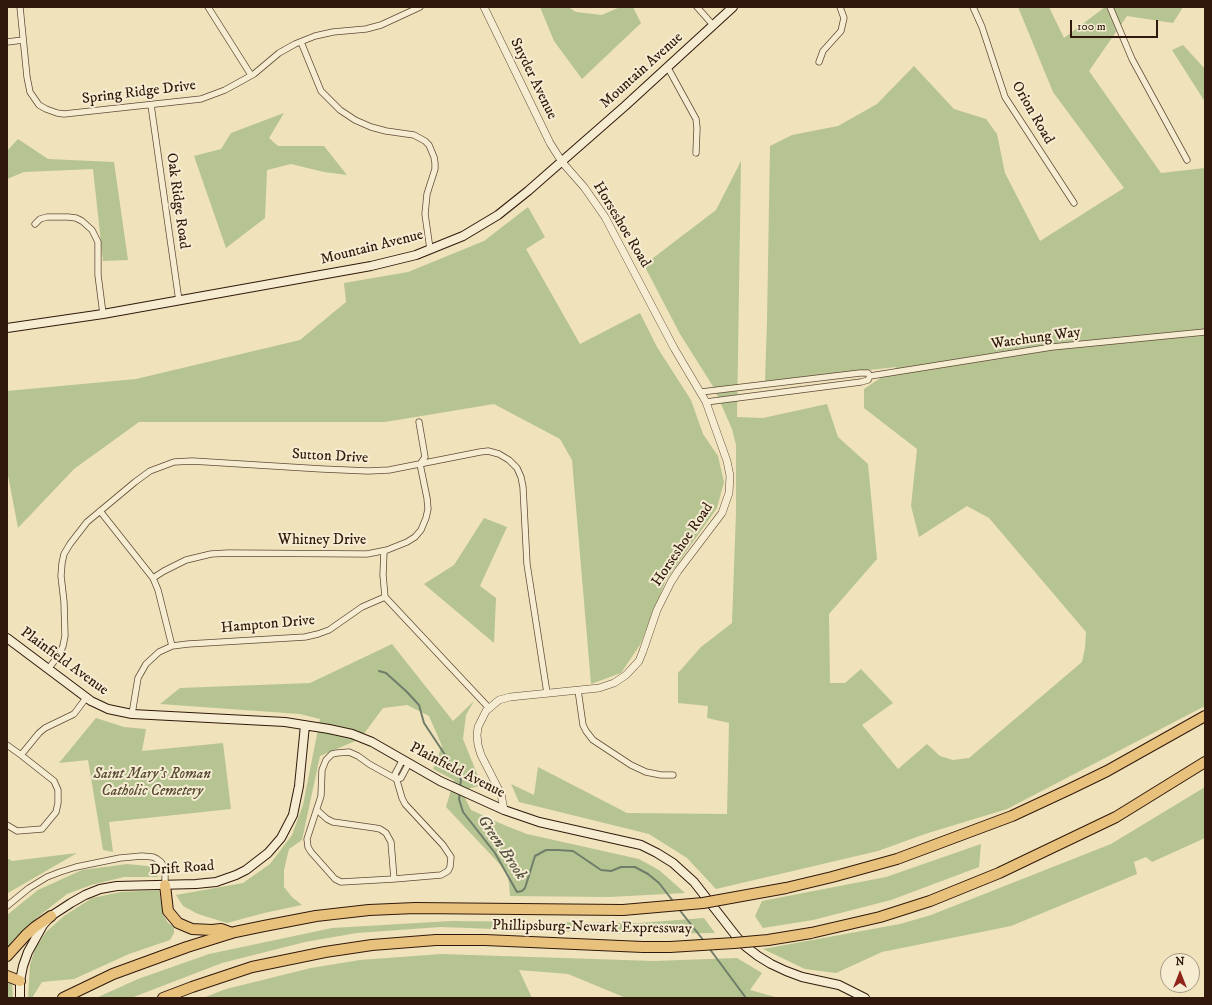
<!DOCTYPE html>
<html>
<head>
<meta charset="utf-8">
<style>
  body { margin:0 }
  #map { position:relative; width:1212px; height:1005px; overflow:hidden; background:#f0e2ba; font-family:"IM FELL DW Pica",serif }
  canvas { display:block }
  .frame { position:absolute; inset:0; border:8px solid #30190c; pointer-events:none }
  .north { position:absolute; left:1160px; top:953px; width:40px; height:40px; box-sizing:border-box; background:#f5ecd2; border:1px solid #a69883; border-radius:50%; rotate:0deg; font-size:11px; font-weight:700; line-height:16px; text-align:center; color:#30190c }
  .north::after { content:''; display:block; margin:auto; width:14px; height:18px; background:#8f2418; clip-path:polygon(50% 0,100% 100%,50% 72%,0 100%) }
  .scale { position:absolute; left:1070px; top:20px; width:88px; height:18px; box-sizing:border-box; border:2px solid #30190c; border-top:0; padding-left:5px; font-size:12px; line-height:14px; white-space:nowrap; color:#30190c; -webkit-text-stroke:3px #f5ecd2; paint-order:stroke }
</style>
</head>
<body>
<div id="map">
<canvas width="1212" height="1005"></canvas>
<div class="frame"></div>
<div class="north">N</div>
<div class="scale">100 m</div>
</div>
<script>
const ctx = document.querySelector('canvas').getContext('2d');
ctx.lineJoin = 'round';
function paint(path, color) { ctx.fillStyle = color; ctx.fill(path, 'evenodd'); }
const toPath = rows => new Path2D(rows.map(r => 'M' + r).join(''));
function strokePath(path, color, width, dash) { ctx.strokeStyle = color; ctx.lineWidth = width; ctx.lineCap = dash ? 'butt' : 'round'; ctx.setLineDash(dash || []); ctx.stroke(path); }
function write(font, color, halo, rows, align = 'center') {
  ctx.font = font + ' "IM FELL DW Pica",serif'; ctx.lineWidth = 4; ctx.setLineDash([]); ctx.textBaseline = 'middle'; ctx.strokeStyle = halo; ctx.fillStyle = color; for (const [text, x, y, turn = 0] of rows) {
    ctx.save(); ctx.translate(x, y); ctx.rotate((+turn || 0) * Math.PI / 180); ctx.textAlign = isNaN(turn) ? turn : align; if (halo) ctx.strokeText(text, 0, 0); ctx.fillText(text, 0, 0); ctx.restore();
  }
}
paint(toPath([
  [540,7,568,7,576,12,602,15,620,7,633,7,641,23,582,79,554,41],
  [1018,7,1049,7,1064,38,1105,7,1183,7,1173,23,1127,16,1089,71,1161,173,1205,168,1205,706,1007,809,925,834,878,851,716,889,687,858,649,834,519,802,511,784,534,795,538,767,627,813,727,814,729,723,707,718,708,706,678,703,678,673,701,647,732,623,736,512,736,445,732,429,714,388,680,334,644,265,716,210,741,161,737,417,763,418,827,404,838,437,868,464,877,559,829,614,830,683,845,683,861,669,893,703,862,725,898,769,927,744,940,756,953,760,969,758,1082,662,1085,648,1086,632,989,518,967,506,919,537,911,506,917,449,864,408,864,389,897,367,765,381,767,322,770,146,792,135,838,126,877,104,914,66,954,109,986,119,997,134,1005,173,1040,241,1124,188,1053,92],
  [1183,45,1205,69,1205,102,1172,50],
  [284,113,269,138,278,146,324,146,347,175,324,172,291,164,267,170,265,218,226,248,194,156,221,149,231,133],
  [18,139,48,159,114,162,128,260,103,261,93,169,24,172,7,179,7,151],
  [528,207,545,237,526,249,580,344,640,313,657,347,691,400,703,434,718,456,724,482,717,508,666,580,640,645,621,673,591,684,572,460,560,439,494,404,385,422,139,422,74,469,18,528,7,470,7,391,136,379,300,340,346,302,344,283,408,272,484,241],
  [484,518,507,527,480,586,496,598,494,643,424,584,454,565],
  [392,644,453,721,474,701,466,715,463,739,482,786,470,788,465,798,471,810,504,825,527,834,639,859,659,870,685,893,609,897,510,896,508,873,446,807,454,780,433,769,442,746,429,716,407,705,383,708,360,739,320,756,302,840,289,849,284,870,284,887,292,897,302,905,264,913,227,923,198,914,183,906,176,895,243,883,270,864,292,835,303,805,320,719,300,714,160,704,180,688,310,683],
  [96,718,124,727,146,729,142,751,223,743,231,809,109,822,113,852,103,850,88,760,59,763],
  [1205,787,1205,838,1152,862,1146,857,1134,862,1137,874,1011,926,882,952,836,973,805,969,763,949,900,924,931,915,1111,844],
  [981,844,979,867,891,900,813,920,763,928,755,916,762,901,886,877],
  [77,853,8,893,7,895,7,858,12,861],
  [127,864,157,867,158,877,124,877,91,885,67,894,39,916,14,939,7,948,7,915,38,890,82,870],
  [159,890,163,914,168,923,174,927,174,933,170,940,129,954,74,979,42,982,32,998,28,998,30,965,35,949,46,932,64,916,92,898,121,892],
  [704,918,715,933,627,934,441,927,357,933,305,942,222,963,131,998,96,998,138,979,209,954,332,928,451,921,638,923],
  [441,954,654,961,737,958,762,973,750,990,779,998,626,998,568,974,519,970,532,998,295,997,295,998,203,998,226,989,311,968,360,960],
  [7,982,12,983,13,998,7,998]
]), '#b6c492');
strokePath(toPath([
  [379,671,386,673,407,692,419,705,424,723,461,779,460,788],
  [460,793,459,799,463,812,495,853,517,892,522,891,525,888,535,856,546,850,558,850,573,851,601,870,611,871,621,867,635,867,648,874,659,883,673,901],
  [678,908,704,941],
  [709,948,746,998]
]), '#707d6b', 2);
const minor = toPath([
  [20,7,27,77,30,92,39,105,46,109,57,113,64,114,201,99,225,90,254,74,279,53,295,44,315,36,333,32,366,29,381,25,420,7],
  [208,7,251,75],
  [697,7,713,25],
  [973,7,982,27,1005,97,1074,203],
  [1110,7,1132,59,1187,160],
  [7,42,23,40],
  [301,42,321,91,340,110,355,120,371,127,386,131,414,135,425,141,429,145,434,157,435,163,435,169,427,194,425,214,430,249],
  [819,62,823,51,841,31,844,18,840,7],
  [668,68,696,119,697,128,696,153],
  [151,105,179,301],
  [35,224,40,219,47,217,68,217,76,218,82,221,92,230,98,242,98,275,103,314],
  [870,376,1052,347,1205,332],
  [701,392,860,373,868,373,870,376,868,380,861,382,706,402],
  [100,511,153,578,158,590,172,646],
  [384,551,383,575,385,597],
  [153,578,164,571,186,560,211,554,228,553,367,554,387,550,407,542,415,537,421,530,426,518,428,509,427,498,420,464,425,457,419,422],
  [48,669,59,655,63,646,65,636,64,602,61,576,62,563,64,554,70,544,87,522,135,482,150,471,174,462,192,461,322,469,368,471,389,470,480,452,488,451,499,454,509,460,517,468,521,477,523,487,527,564,547,693],
  [578,690,583,725,586,731,593,740,631,765,646,772,661,775,673,775],
  [132,714,138,678,146,664,159,652,172,646,188,644,305,637,318,634,329,630,362,607,385,597,489,708],
  [7,745,21,755,54,781,58,790,58,803,56,812,42,829,17,831,7,825],
  [21,755,39,733,45,728,74,714,86,698],
  [396,779,369,764,358,756,349,752,337,753,332,754,326,760,322,770,321,796,307,839,308,847,311,852,335,879,341,882,394,879,441,875,448,871,450,867,451,857,443,845,405,804,402,798,395,774,403,759],
  [396,779,401,778,409,763],
  [317,810,327,819,333,822,375,828,380,829,386,833,391,842,394,879],
  [7,906,29,888,47,877,60,872,76,867,120,858,142,856,153,857,157,859,161,862,164,867,165,872,165,885]
]);
const tertiary = toPath([
  [484,7,550,143,562,162,584,187,605,217,674,348,706,402,727,461,730,476,729,493,722,513,678,571,671,582,657,610,643,651,639,661,626,675,614,683,599,688,510,697,499,700,486,711,478,727,477,735,478,745,481,755,501,794,504,810]
]);
const secondary = toPath([
  [7,328,103,314,371,266,416,255,463,236,498,215,528,191,625,106,733,7],
  [7,638,91,701,108,709,132,714,285,722,329,729,352,734,372,742,440,781,504,810,539,822,641,845,657,853,673,863,694,882,736,936,745,946,758,956,771,964,786,971,802,977,839,985,865,998],
  [20,998,20,981,23,966,28,952,43,925,51,916,71,903,85,895,100,889,117,886,196,884,216,882,236,875,246,870,268,853,281,838,293,815,299,786,305,725]
]);
const motorway = toPath([
  [165,885,168,911,178,923,192,929,212,930,221,929,232,933],
  [786,888,832,877,897,859,1012,816,1070,789,1107,771,1205,716],
  [811,933,880,917,930,901,999,873,1116,817,1205,762],
  [7,956,26,935,35,927,51,916],
  [7,976,20,981],
  [63,998,113,974,187,947,235,932,264,926,316,916,369,910,415,908,623,910],
  [163,998,192,987,252,967,325,952,372,945,436,940,485,940,643,947]
]);
strokePath(minor, '#604b38', 7);
strokePath(tertiary, '#604b38', 8);
strokePath(secondary, '#30190c', 10);
strokePath(motorway, '#30190c', 12);
strokePath(minor, '#f5ecd2', 5.5);
strokePath(tertiary, '#f5ecd2', 7);
strokePath(secondary, '#f5ecd2', 8);
strokePath(motorway, '#e8c17d', 10);
const motorwayBridge = toPath([
  [623,910,703,903,786,888],
  [643,947,670,947,734,943,768,940,811,933]
]);
strokePath(motorwayBridge, '#30190c', 12, []);
strokePath(motorwayBridge, '#e8c17d', 10);
write('15px', '#30190c', '#f5ecd2', [
  ["Mountain Avenue",642,71,-42],
  ["Snyder Avenue",533,79,64],
  ["Spring Ridge Drive",139,93,-7],
  ["Orion Road",1032,113,60],
  ["Oak Ridge Road",177,201,82],
  ["Horseshoe Road",621,225,59],
  ["Mountain Avenue",372,248,-14],
  ["Watchung Way",1036,339,-8],
  ["Sutton Drive",330,457,3],
  ["Whitney Drive",322,541],
  ["Horseshoe Road",683,545,-56],
  ["Hampton Drive",268,625,-5],
  ["Plainfield Avenue",64,662,36],
  ["Plainfield Avenue",457,771,27],
  ["Drift Road",182,869,-4],
  ["Phillipsburg-Newark Expressway",592,928,1]
]);
write('italic 15px', '#584c34', '#f5ecd2', [
  ["Saint Mary's Roman",152,775],
  ["Catholic Cemetery",152,792]
]);
write('italic 16px', '#555343', '#f5ecd2', [
  ["Green Brook",501,848,56]
]);
</script>
</body>
</html>
